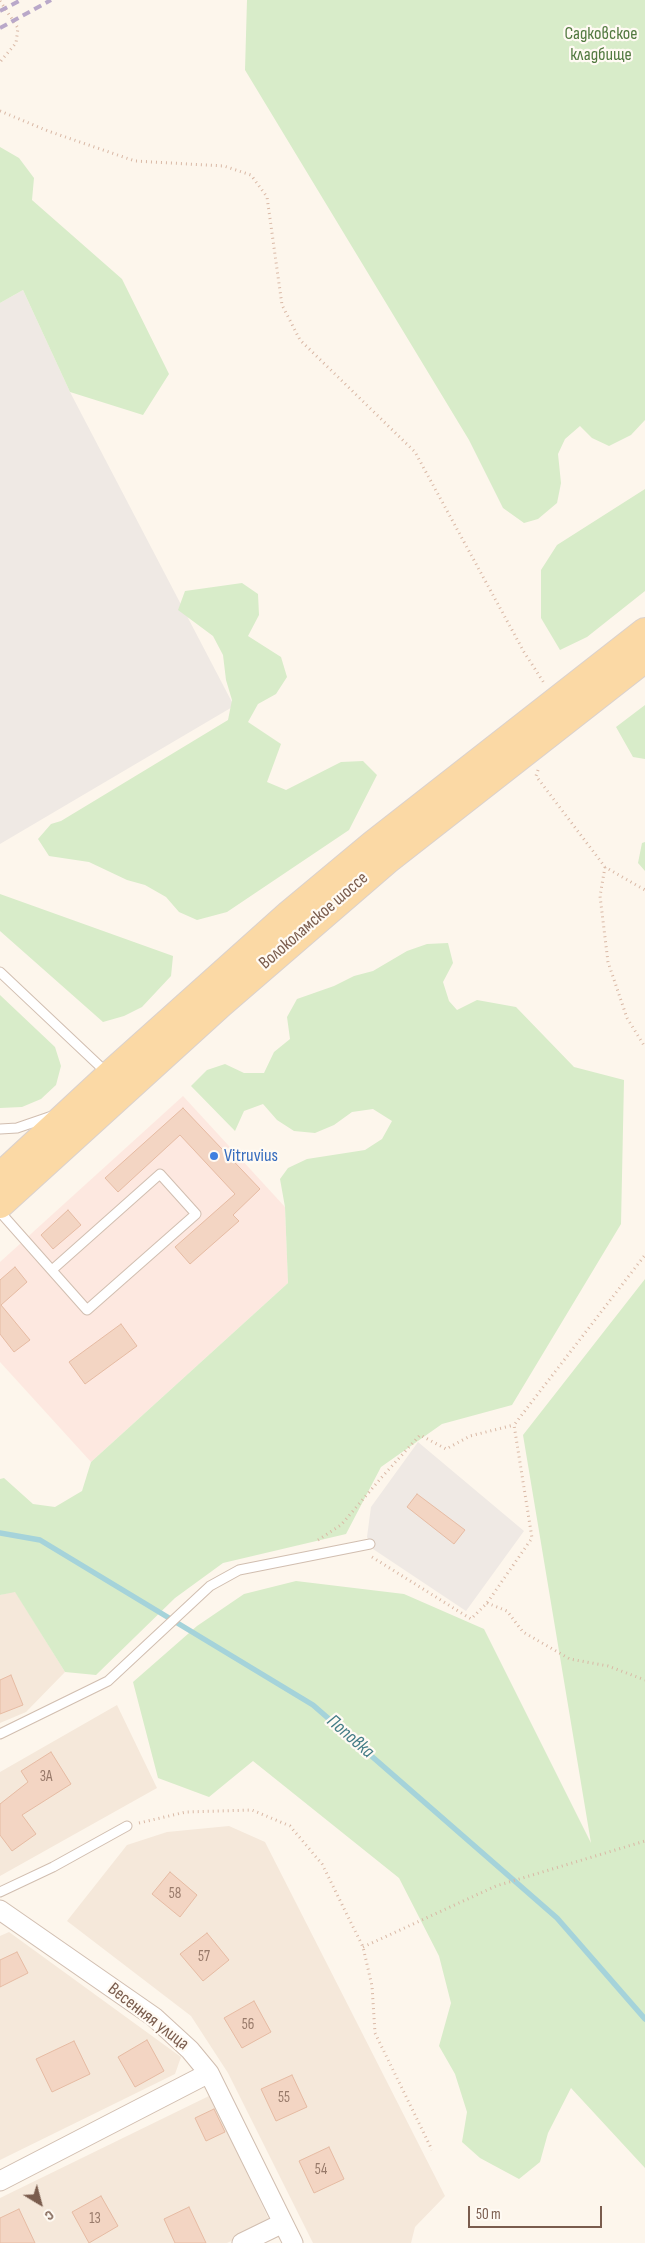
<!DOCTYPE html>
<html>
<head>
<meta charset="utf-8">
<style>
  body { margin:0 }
  #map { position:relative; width:645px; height:2243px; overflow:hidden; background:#fdf6ec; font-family:"Sofia Sans Condensed",sans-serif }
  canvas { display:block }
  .north { position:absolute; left:15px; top:2178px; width:50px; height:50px; -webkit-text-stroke:4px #fffaf3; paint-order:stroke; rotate:143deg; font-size:14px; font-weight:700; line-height:20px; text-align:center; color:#7a5c4d }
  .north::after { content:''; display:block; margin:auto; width:18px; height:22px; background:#7a5c4d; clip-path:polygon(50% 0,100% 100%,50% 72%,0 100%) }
  .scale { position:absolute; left:468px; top:2206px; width:134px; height:22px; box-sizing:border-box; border:2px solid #7a5c4d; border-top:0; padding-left:6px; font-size:15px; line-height:18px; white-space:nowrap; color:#7a5c4d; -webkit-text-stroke:4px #fffaf3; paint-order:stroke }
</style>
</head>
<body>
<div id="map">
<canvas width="645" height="2243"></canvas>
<div class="north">С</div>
<div class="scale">50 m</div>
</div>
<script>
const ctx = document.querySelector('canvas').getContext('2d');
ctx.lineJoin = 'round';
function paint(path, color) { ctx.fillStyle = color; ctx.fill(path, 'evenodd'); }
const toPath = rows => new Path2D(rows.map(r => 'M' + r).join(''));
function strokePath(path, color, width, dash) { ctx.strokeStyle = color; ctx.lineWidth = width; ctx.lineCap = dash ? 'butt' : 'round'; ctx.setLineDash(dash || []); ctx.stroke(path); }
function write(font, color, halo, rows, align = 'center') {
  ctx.font = font + ' "Sofia Sans Condensed",sans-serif'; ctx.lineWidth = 4.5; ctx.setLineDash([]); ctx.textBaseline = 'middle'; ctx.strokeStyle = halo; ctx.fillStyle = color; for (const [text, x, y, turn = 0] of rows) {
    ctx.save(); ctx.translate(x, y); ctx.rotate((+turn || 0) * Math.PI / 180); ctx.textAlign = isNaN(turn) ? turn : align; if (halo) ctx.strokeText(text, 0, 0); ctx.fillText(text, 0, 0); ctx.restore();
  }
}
paint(toPath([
  [15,1591,65,1672,26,1712,0,1723,0,1595],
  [117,1705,157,1788,0,1876,0,1772],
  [229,1826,265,1842,445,2196,415,2227,411,2243,313,2243,228,2073,191,2016,67,1921,127,1845,167,1832],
  [9,1932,181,2057,175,2074,0,2160,0,1936],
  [211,2095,270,2222,227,2243,0,2243,0,2198]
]), '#f5e8da');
paint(toPath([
  [183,1096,285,1207,288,1283,91,1462,0,1362,0,1262]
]), '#fde8e0');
paint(toPath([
  [23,290,70,392,234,706,0,844,0,303],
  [418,1442,524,1531,466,1611,373,1549,367,1537,371,1507]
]), '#efe9e4');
paint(toPath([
  [247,0,645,0,645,420,631,435,609,446,592,438,580,426,565,439,558,454,561,483,557,503,538,519,524,523,503,508,469,440,245,70],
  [0,147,19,158,34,178,32,200,122,279,169,374,143,415,70,392,23,290,0,303],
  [645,489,645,591,587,637,560,650,541,618,541,570,557,545],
  [242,583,258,594,259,615,248,636,281,657,287,677,276,694,258,704,248,722,281,744,267,782,286,790,341,762,363,761,377,775,349,830,227,912,197,920,179,912,166,897,145,885,127,880,89,862,49,856,38,839,51,824,61,821,228,720,232,700,226,680,223,655,213,636,178,610,185,591],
  [645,705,645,759,633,757,616,727],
  [645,842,645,871,638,863,642,843],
  [0,894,173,956,171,976,142,1007,124,1016,103,1022,0,931],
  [448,943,453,963,443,982,449,1001,457,1010,477,1000,516,1007,574,1067,624,1080,621,1224,512,1405,442,1424,381,1467,346,1534,223,1563,175,1598,96,1675,65,1672,15,1592,0,1595,0,1479,4,1478,33,1504,55,1507,82,1491,91,1462,288,1283,285,1207,280,1179,288,1168,307,1159,365,1150,382,1139,392,1121,373,1109,352,1112,334,1125,315,1133,294,1131,277,1120,263,1104,244,1111,235,1131,191,1086,207,1070,225,1064,244,1073,264,1073,274,1052,290,1039,287,1017,297,999,334,986,354,976,373,971,407,951,427,944],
  [0,995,55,1047,61,1066,56,1085,41,1099,22,1107,0,1108],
  [645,1279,645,2168,571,2088,548,2133,540,2162,519,2179,480,2158,462,2142,467,2112,455,2074,439,2046,451,2003,439,1956,399,1878,253,1761,209,1797,158,1778,133,1682,197,1626,244,1594,296,1581,404,1594,484,1629,591,1843,523,1435]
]), '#d8ecc9');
strokePath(toPath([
  [0,1533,40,1540,313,1705,557,1918,645,2019]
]), '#a5d3da', 5.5);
const building = toPath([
  [183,1108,260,1189,233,1215,239,1221,190,1264,175,1247,235,1194,180,1135,118,1192,105,1178,183,1108],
  [68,1210,81,1225,53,1249,41,1235,68,1210],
  [15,1267,27,1282,1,1305,30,1340,14,1352,0,1334,0,1280,15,1267],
  [121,1324,137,1346,85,1384,69,1362,121,1324],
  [417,1494,465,1530,454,1544,407,1507,417,1494],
  [11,1675,23,1705,0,1714,0,1680,11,1675],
  [51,1752,71,1784,22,1815,36,1834,12,1851,0,1835,0,1804,28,1782,21,1771,51,1752],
  [170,1872,197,1895,180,1917,152,1894,170,1872],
  [207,1933,229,1960,203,1981,180,1954,207,1933],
  [17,1952,28,1973,0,1987,0,1960,17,1952],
  [254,2001,271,2032,242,2048,224,2018,254,2001],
  [147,2040,164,2071,135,2087,118,2057,147,2040],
  [74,2041,90,2074,52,2092,36,2059,74,2041],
  [292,2075,307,2107,276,2121,261,2089,292,2075],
  [214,2109,225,2132,206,2141,195,2118,214,2109],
  [329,2147,344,2179,314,2193,299,2161,329,2147],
  [101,2196,118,2226,89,2243,72,2212,101,2196],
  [189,2207,206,2243,175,2243,164,2219,189,2207],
  [19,2209,35,2243,0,2243,0,2218,19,2209]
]);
paint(building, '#f3d5c3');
strokePath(building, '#e6bba3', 1);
const lane = toPath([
  [0,972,107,1073],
  [0,1129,17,1128,52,1116],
  [0,1212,87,1310,196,1214,160,1174,52,1270],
  [0,1734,108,1681,210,1586,239,1570,370,1544],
  [0,1892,53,1867,127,1826]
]);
const street = toPath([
  [0,1910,154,2017,190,2050,209,2073,293,2243],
  [0,2181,209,2073],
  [242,2243,283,2223]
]);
const primary = toPath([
  [0,1177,110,1075,290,914,374,844,645,632],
  [0,1204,220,1004,388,859,645,658]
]);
strokePath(lane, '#d1beb0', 11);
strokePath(street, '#d1beb0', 21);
strokePath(primary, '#dad1cd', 30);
strokePath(toPath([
  [0,1,18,28,16,43,0,62],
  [0,111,48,131,135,161,224,166,251,175,267,197,282,305,300,340,415,452,524,652,544,683],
  [538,770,536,776,605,867,645,890],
  [605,867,600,896,608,962,627,1018,645,1047],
  [318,1540,341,1525,382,1477,420,1435,446,1449,470,1436,514,1425],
  [372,1557,471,1619,487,1603,532,1538,514,1425,645,1255],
  [487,1603,507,1611,523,1632,570,1659,608,1666,645,1680],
  [139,1823,186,1812,252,1810,290,1826,322,1864,363,1947,372,1986,375,2033,432,2150],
  [363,1947,496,1886,645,1841]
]), '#d9b8a5', 3, [1, 4]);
strokePath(lane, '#fff', 9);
strokePath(street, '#fff', 19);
strokePath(primary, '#fbd9a5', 28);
strokePath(toPath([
  [0,11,21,0],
  [0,28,51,0]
]), '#b9a8c9', 4, [8, 5]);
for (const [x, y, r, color] of [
  [214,1156,5,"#3f7fe0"]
]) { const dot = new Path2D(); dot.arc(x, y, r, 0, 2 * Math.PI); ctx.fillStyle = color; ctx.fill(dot); strokePath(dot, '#fffaf3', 2); }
write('15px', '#987a6a', null, [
  ["3А",46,1777],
  ["58",175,1894],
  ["57",204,1957],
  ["56",248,2025],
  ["55",284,2098],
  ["54",321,2170],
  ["13",95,2219]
]);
write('18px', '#537a41', '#fffaf3', [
  ["Садковское",601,34],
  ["кладбище",601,55]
]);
write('18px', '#7a5c4d', '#fffaf3', [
  ["Волоколамское шоссе",314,921,-41],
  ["Весенняя улица",148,2017,38]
]);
write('18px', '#366cbe', '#fffaf3', [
  ["Vitruvius",224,1156]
], 'left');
write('italic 19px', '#437c86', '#fffaf3', [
  ["Поповка",350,1737,41]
]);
</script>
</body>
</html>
